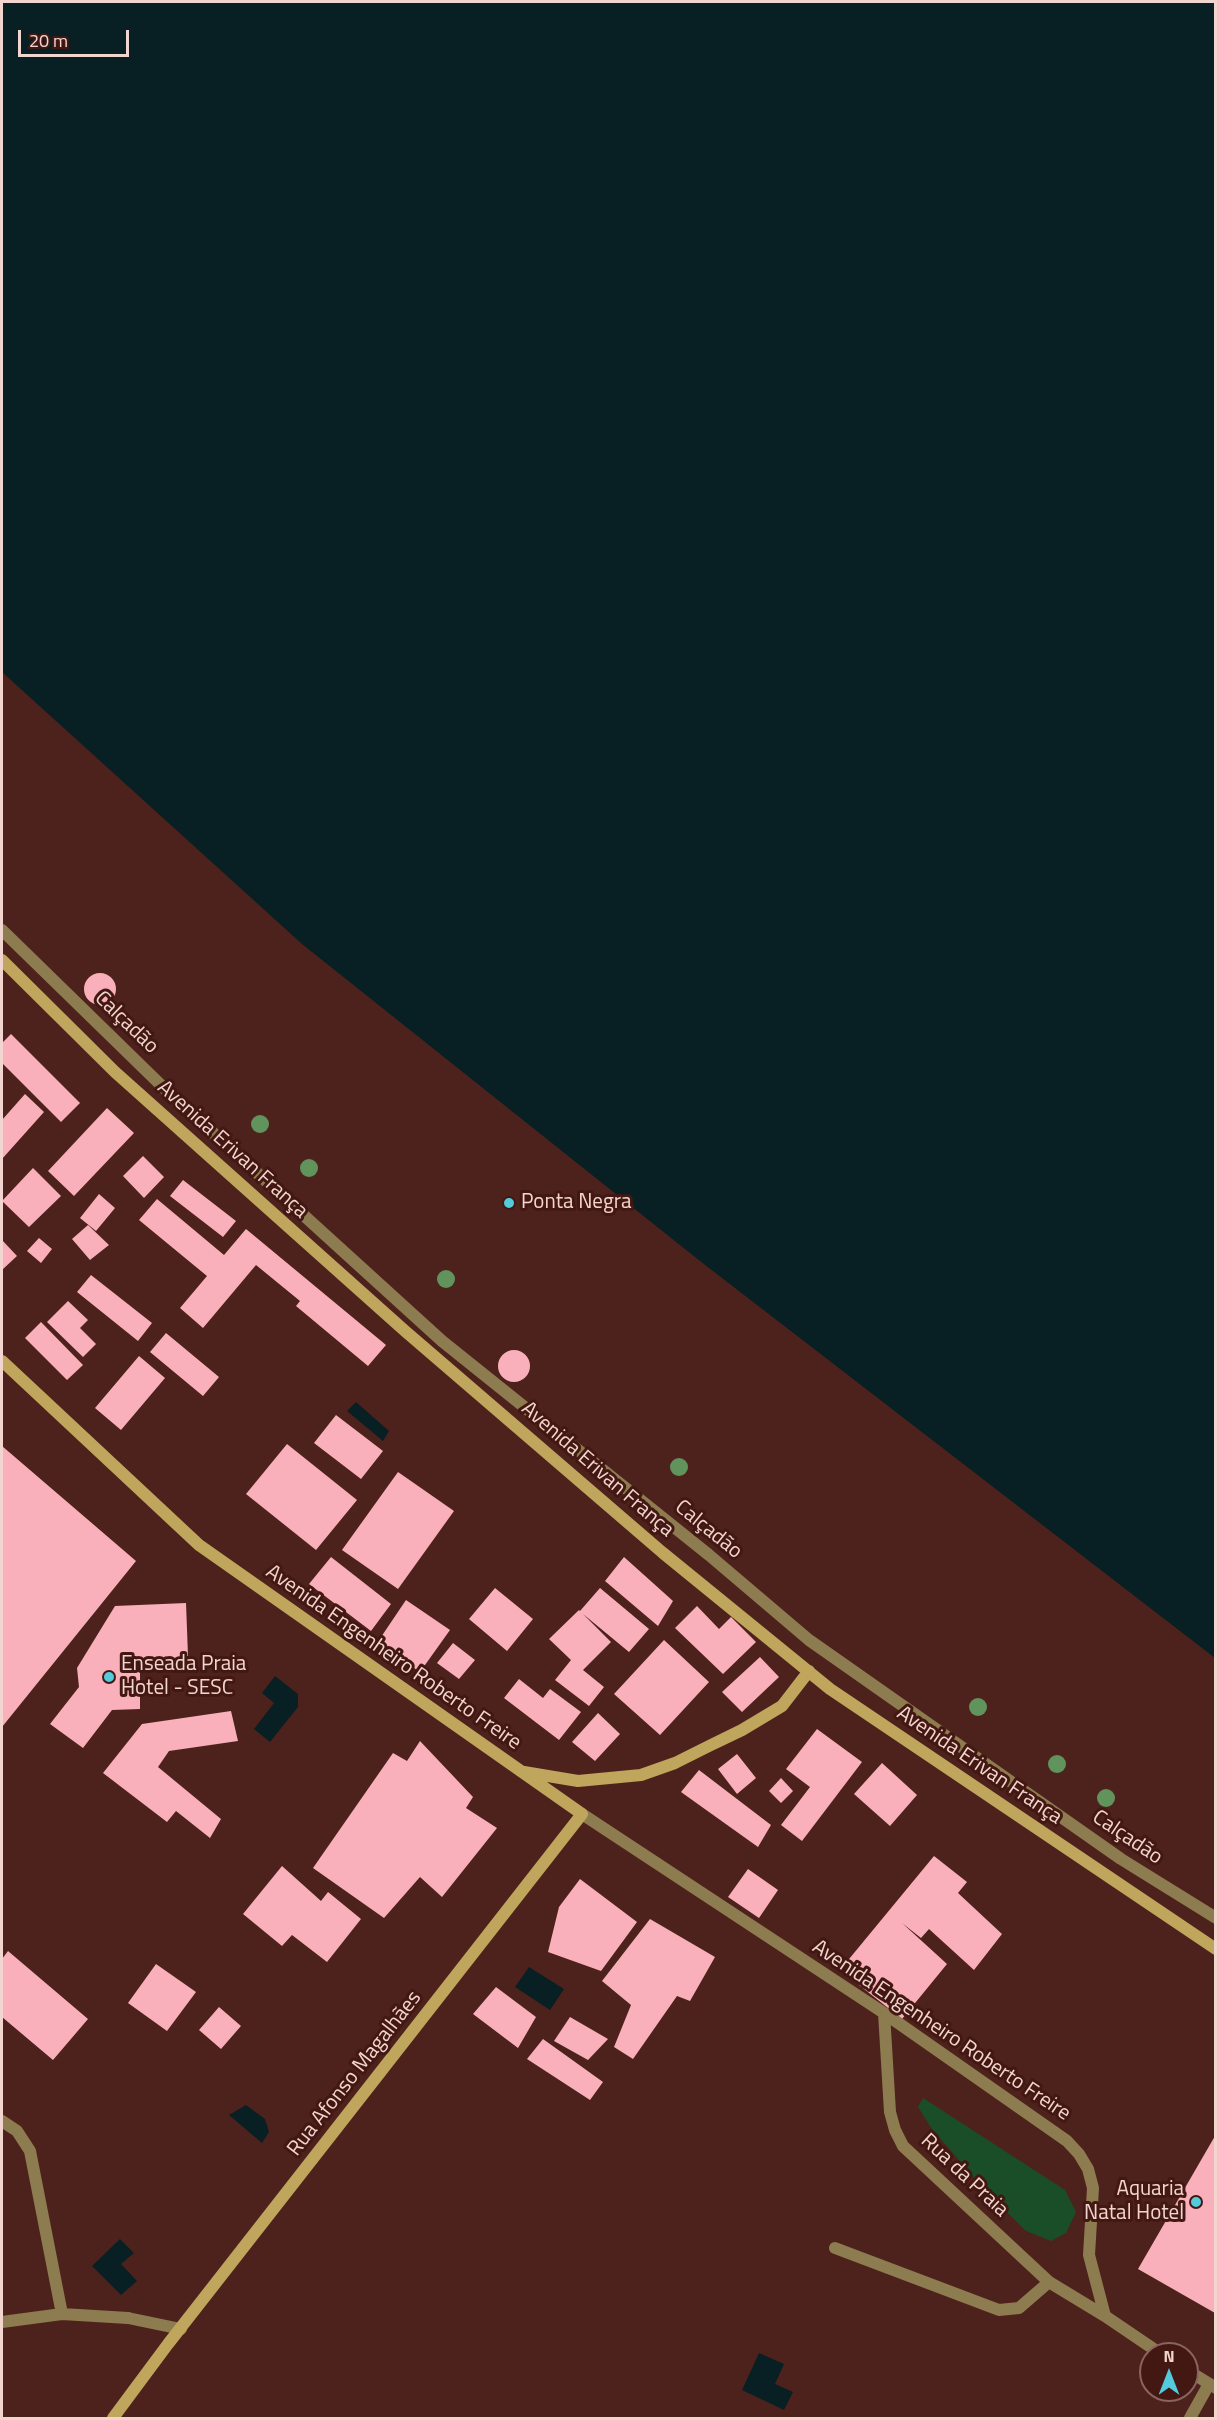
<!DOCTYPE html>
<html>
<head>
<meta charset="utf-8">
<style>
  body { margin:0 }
  #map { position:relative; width:1217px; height:2420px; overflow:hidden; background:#4e221c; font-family:"Titillium Web",sans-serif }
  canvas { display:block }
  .frame { position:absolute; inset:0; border:3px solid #f3d5d0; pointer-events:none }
  .north { position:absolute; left:1139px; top:2342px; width:60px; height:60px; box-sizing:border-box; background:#431812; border:2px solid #89645e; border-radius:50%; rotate:0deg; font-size:16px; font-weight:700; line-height:24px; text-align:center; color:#f3d5d0 }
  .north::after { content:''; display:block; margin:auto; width:21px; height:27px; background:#54cadd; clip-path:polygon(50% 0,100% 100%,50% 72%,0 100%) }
  .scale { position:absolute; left:18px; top:30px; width:111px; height:27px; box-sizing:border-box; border:3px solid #f3d5d0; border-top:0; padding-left:8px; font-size:18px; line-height:21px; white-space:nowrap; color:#f3d5d0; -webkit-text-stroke:4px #431812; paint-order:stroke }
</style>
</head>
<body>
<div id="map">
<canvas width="1217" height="2420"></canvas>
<div class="frame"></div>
<div class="north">N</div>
<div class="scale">20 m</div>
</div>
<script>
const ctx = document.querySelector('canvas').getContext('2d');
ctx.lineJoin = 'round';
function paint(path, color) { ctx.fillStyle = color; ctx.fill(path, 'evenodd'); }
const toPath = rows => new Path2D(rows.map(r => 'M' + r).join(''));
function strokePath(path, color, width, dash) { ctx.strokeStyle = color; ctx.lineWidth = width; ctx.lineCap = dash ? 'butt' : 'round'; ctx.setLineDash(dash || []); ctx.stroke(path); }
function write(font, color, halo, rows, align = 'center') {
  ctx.font = font + ' "Titillium Web",sans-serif'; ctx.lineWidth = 6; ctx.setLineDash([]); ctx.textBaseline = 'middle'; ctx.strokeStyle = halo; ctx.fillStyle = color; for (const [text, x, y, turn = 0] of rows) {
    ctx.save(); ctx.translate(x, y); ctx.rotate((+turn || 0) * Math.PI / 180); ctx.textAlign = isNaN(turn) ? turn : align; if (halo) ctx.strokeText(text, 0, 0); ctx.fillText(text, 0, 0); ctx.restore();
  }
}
paint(toPath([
  [923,2098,1065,2190,1076,2212,1066,2233,1051,2241,1026,2231,984,2189,932,2129,918,2107]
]), '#194e28');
paint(toPath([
  [2,2,1215,2,1215,1658,700,1261,302,944,2,672],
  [356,1402,389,1431,383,1441,347,1411],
  [275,1676,298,1694,298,1707,270,1742,254,1729,274,1703,262,1693],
  [529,1967,564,1989,550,2010,515,1987],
  [246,2105,265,2119,269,2132,262,2143,229,2115],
  [120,2239,134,2253,121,2264,137,2281,121,2295,92,2266],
  [759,2353,784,2364,775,2384,793,2392,784,2410,742,2390]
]), '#081f23');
paint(toPath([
  '84 989a16 16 0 1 1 32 0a16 16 0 1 1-32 0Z',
  [11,1034,80,1103,61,1122,2,1063,2,1043],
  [25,1094,44,1112,2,1159,2,1120],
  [107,1108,134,1133,74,1196,48,1171],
  [143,1156,164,1177,144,1198,123,1176],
  [33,1168,61,1196,29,1227,2,1201],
  [183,1180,236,1221,223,1237,170,1196],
  [99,1194,115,1208,96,1231,80,1218],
  [157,1199,224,1255,246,1229,386,1345,368,1366,296,1306,300,1301,256,1265,203,1328,180,1308,207,1276,139,1220],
  [88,1225,109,1245,90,1260,72,1239],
  [39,1238,52,1249,41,1263,27,1251],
  [2,1240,17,1256,2,1270],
  [91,1275,152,1323,138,1341,77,1292],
  [68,1301,88,1320,80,1328,96,1344,83,1357,47,1322],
  [41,1322,83,1365,67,1380,25,1338],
  [166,1333,219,1377,203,1396,150,1352],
  '498 1366a16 16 0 1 1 32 0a16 16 0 1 1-32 0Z',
  [139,1356,165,1378,121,1430,95,1408],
  [336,1415,383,1451,361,1479,314,1443],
  [287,1444,357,1500,316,1550,246,1494],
  [2,1446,136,1561,2,1727],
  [398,1472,454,1511,398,1589,342,1550],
  [331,1557,391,1604,371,1631,309,1584],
  [624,1557,673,1601,658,1626,605,1581],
  [495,1588,533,1619,507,1651,469,1619],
  [600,1588,649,1629,629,1652,583,1614,611,1642,583,1670,604,1687,589,1706,555,1680,571,1660,549,1639,579,1610,580,1611],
  [406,1600,450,1630,420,1672,377,1643],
  [186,1603,188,1656,140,1663,140,1709,112,1710,83,1748,50,1724,79,1687,77,1668,115,1606],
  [697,1606,719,1629,731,1617,756,1642,723,1674,675,1628],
  [664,1640,709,1682,660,1735,614,1694],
  [453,1643,475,1660,459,1679,437,1663],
  [760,1657,779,1677,742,1712,722,1692],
  [519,1679,543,1698,550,1689,581,1712,559,1740,504,1698],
  [231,1711,238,1741,169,1751,158,1767,221,1819,210,1838,176,1811,167,1822,103,1773,142,1724],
  [598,1713,620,1734,595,1761,572,1742],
  [817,1729,862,1762,802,1841,781,1825,810,1787,786,1769],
  [420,1741,473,1797,466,1808,497,1828,442,1897,420,1877,384,1918,313,1868,393,1753,407,1761],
  [737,1754,756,1778,737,1794,718,1769],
  [882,1763,917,1795,890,1826,854,1794],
  [699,1770,771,1825,758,1847,681,1792],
  [781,1778,793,1791,781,1803,769,1791],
  [934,1856,967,1882,958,1893,1002,1934,974,1970,929,1929,921,1938,902,1923,947,1964,902,2019,840,1970],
  [282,1866,321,1901,328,1892,361,1919,327,1962,292,1935,282,1946,243,1914],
  [748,1869,778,1890,759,1918,728,1897],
  [580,1879,637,1922,601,1971,548,1952,559,1907],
  [650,1919,715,1957,690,2001,677,1996,633,2059,614,2047,631,2005,602,1981],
  [8,1951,88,2019,53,2060,2,2017,2,1959],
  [156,1964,196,1992,167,2031,128,2003],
  [496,1987,536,2017,518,2048,473,2014],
  [219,2007,241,2026,221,2049,199,2030],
  [570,2017,608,2039,588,2060,554,2041],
  [543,2039,603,2082,590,2100,527,2059],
  [1215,2136,1215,2313,1138,2269]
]), '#fab0ba');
strokePath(toPath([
  [2,2121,17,2131,30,2151,62,2314],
  [835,2248,999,2310,1019,2308,1049,2282],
  [2,2322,62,2314,128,2318],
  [1190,2418,1209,2384]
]), '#8d7c4f', 12);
strokePath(toPath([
  [2,930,167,1091,442,1341,709,1555,809,1640,1121,1859,1216,1918],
  [582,1814,884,2013,1067,2141,1079,2154,1088,2169,1093,2188,1089,2255,1105,2316,1161,2354],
  [884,2013,890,2112,895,2130,903,2146,1049,2282,1105,2316],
  [128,2318,181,2329],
  [1187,2370,1216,2388]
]), '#8d7c4f', 12);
strokePath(toPath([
  [2,960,115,1072,405,1331,663,1553,830,1689,1216,1949],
  [2,1361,199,1545,582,1814,168,2344,113,2418],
  [524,1772,578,1781,641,1775,675,1763,709,1746,742,1730,782,1706,809,1671]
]), '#c0a55c', 12);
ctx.fillStyle = '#61945d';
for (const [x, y] of [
  [260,1124],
  [309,1168],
  [446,1279],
  [679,1467],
  [978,1707],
  [1057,1764],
  [1106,1798]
]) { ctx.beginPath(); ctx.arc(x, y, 9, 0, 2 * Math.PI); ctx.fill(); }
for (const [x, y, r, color] of [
  [509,1203,6,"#54cadd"],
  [109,1677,6,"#54cadd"],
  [1196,2202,6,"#54cadd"]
]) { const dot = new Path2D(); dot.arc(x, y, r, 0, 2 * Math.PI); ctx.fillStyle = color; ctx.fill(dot); strokePath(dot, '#431812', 2); }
write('21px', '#f3d5d0', '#431812', [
  ["Calçadão",126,1023,44],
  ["Avenida Erivan França",232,1150,42],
  ["Avenida Erivan França",597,1470,41],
  ["Calçadão",708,1530,39],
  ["Avenida Engenheiro Roberto Freire",393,1658,35],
  ["Avenida Erivan França",979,1766,34],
  ["Calçadão",1127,1838,34],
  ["Avenida Engenheiro Roberto Freire",941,2031,34],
  ["Rua Afonso Magalhães",355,2074,-52],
  ["Rua da Praia",964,2176,43]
]);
write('21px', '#f3d5d0', '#431812', [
  ["Ponta Negra",521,1203],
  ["Enseada Praia",121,1665],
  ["Hotel - SESC",121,1689],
  ["Aquaria",1184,2190,"right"],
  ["Natal Hotel",1184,2214,"right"]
], 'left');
</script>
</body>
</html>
